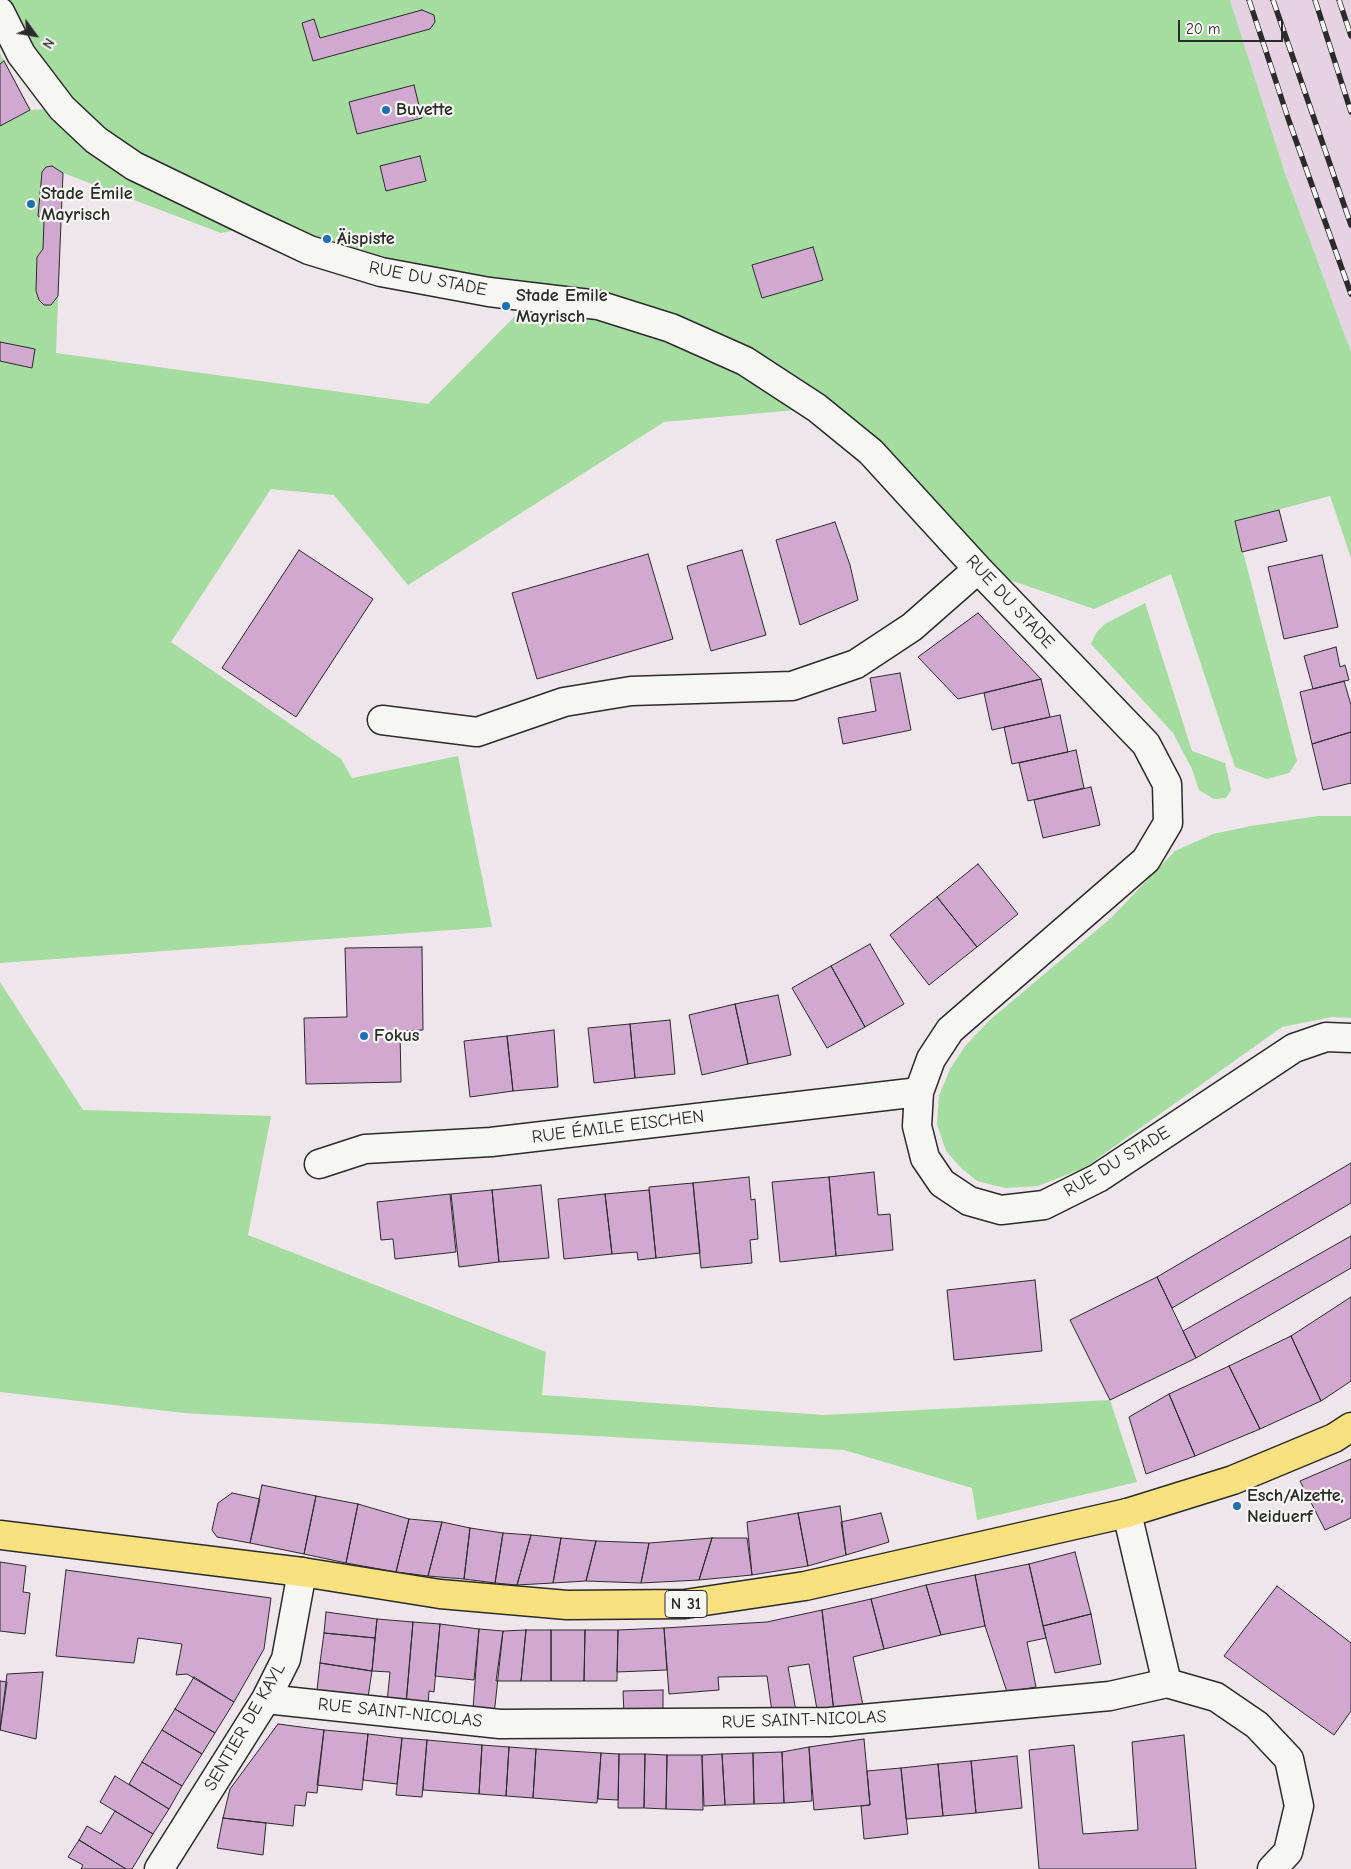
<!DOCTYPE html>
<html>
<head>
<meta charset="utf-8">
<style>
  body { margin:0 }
  #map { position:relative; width:1351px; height:1869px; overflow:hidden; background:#eee6eb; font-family:"Comic Neue",sans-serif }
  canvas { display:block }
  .north { position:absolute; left:10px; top:10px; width:50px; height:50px; -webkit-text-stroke:4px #f6f6f2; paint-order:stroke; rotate:122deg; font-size:14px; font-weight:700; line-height:20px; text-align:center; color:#2b2b2b }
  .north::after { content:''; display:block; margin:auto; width:18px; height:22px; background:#2b2b2b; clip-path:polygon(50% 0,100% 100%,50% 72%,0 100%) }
  .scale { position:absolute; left:1178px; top:20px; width:105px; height:22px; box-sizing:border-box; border:2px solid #2b2b2b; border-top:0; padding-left:6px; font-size:15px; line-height:18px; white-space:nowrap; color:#2b2b2b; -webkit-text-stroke:4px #f6f6f2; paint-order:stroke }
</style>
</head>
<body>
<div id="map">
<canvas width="1351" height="1869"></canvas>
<div class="north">N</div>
<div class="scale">20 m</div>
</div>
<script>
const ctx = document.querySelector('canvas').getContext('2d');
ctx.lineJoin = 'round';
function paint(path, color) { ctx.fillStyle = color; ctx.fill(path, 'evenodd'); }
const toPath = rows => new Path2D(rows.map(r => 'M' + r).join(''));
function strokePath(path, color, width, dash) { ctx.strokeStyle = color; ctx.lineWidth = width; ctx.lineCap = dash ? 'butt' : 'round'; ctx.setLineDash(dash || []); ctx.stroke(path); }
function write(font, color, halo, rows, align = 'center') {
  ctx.font = font + ' "Comic Neue",sans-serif'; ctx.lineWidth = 4.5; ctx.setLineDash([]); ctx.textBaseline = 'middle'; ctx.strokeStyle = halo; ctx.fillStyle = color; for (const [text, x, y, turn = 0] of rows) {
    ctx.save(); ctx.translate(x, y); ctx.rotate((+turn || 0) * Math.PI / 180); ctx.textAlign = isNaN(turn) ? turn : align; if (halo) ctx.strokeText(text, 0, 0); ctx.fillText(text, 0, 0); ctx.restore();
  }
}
paint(toPath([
  [1230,0,1351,0,1351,352,1285,173]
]), '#e5d3e3');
paint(toPath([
  [0,0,1230,0,1285,173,1351,352,1351,558,1330,496,1235,521,1297,761,1289,773,1267,779,1235,767,1171,574,1094,609,978,569,817,408,664,422,408,585,334,495,271,489,171,642,341,759,352,778,458,756,492,927,0,963,0,53,31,110,61,108],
  [63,173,221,233,258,226,533,298,428,404,56,353],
  [1145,603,1192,751,1225,763,1231,790,1226,798,1214,799,1199,790,1192,769,1173,733,1091,644,1096,633,1105,624],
  [1318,816,1351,816,1351,1018,1332,1017,1282,1027,1084,1168,1038,1186,1005,1188,977,1181,961,1168,946,1151,937,1124,939,1096,950,1069,966,1045,991,1019,1111,918,1175,851,1213,834,1251,826],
  [0,982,83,1110,271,1116,248,1235,546,1352,542,1395,824,1415,1110,1400,1137,1482,977,1520,972,1488,844,1450,184,1413,0,1392]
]), '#a5dca0');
const building = toPath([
  [422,10,434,15,435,22,430,29,313,61,302,23,314,19,320,38,422,10],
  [4,61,30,110,0,126,0,64,4,61],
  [414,85,422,118,357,134,349,102,414,85],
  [420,156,426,181,386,191,380,166,420,156],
  [52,166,63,173,58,296,51,305,44,305,39,300,36,291,37,257,43,249,44,220,38,216,42,172,46,167,52,166],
  [813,247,823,280,762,298,752,265,813,247],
  [0,342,35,349,32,368,0,361,0,342],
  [1279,510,1287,541,1242,552,1235,521,1279,510],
  [835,522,850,565,858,600,800,625,776,540,835,522],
  [299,550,373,599,296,717,222,668,299,550],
  [742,550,766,635,711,651,687,566,742,550],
  [648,554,673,639,537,679,512,593,648,554],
  [1322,555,1338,627,1284,639,1268,567,1322,555],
  [978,613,1041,679,958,699,918,657,978,613],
  [1336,647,1340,667,1345,665,1349,680,1313,689,1304,656,1336,647],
  [900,673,911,730,843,744,838,718,876,711,870,678,900,673],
  [1041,679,1050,717,992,730,984,693,1041,679],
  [1344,681,1351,705,1351,732,1312,744,1300,692,1344,681],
  [1060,715,1068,752,1012,764,1004,727,1060,715],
  [1351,732,1351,783,1323,790,1312,744,1351,732],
  [1076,750,1084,788,1028,801,1019,763,1076,750],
  [1091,787,1100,825,1043,838,1034,800,1091,787],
  [978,864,1018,914,977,947,937,897,978,864],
  [937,897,977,947,929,985,890,935,937,897],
  [870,944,904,1004,865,1027,831,966,870,944],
  [422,947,423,1030,400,1031,401,1082,306,1084,304,1018,347,1017,345,948,422,947],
  [831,966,865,1027,827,1048,792,988,831,966],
  [778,995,791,1055,748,1064,735,1004,778,995],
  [735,1004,748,1064,702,1075,689,1015,735,1004],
  [670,1020,675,1074,635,1078,630,1024,670,1020],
  [630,1024,635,1078,594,1083,588,1028,630,1024],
  [554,1030,558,1087,513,1091,507,1036,554,1030],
  [507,1036,513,1091,470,1097,464,1041,507,1036],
  [1351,1163,1351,1203,1172,1308,1157,1277,1351,1163],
  [874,1172,878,1215,890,1214,893,1250,836,1256,829,1177,874,1172],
  [749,1177,751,1200,755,1199,758,1239,750,1240,752,1263,701,1268,693,1183,749,1177],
  [829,1177,836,1256,780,1262,772,1182,829,1177],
  [693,1183,700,1253,656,1258,649,1187,693,1183],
  [541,1185,549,1258,499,1262,492,1190,541,1185],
  [492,1190,499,1262,459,1267,451,1194,492,1190],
  [649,1190,656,1258,638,1260,637,1252,612,1254,605,1194,649,1190],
  [450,1194,456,1252,395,1259,393,1239,381,1240,377,1202,450,1194],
  [605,1194,612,1254,564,1259,558,1199,605,1194],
  [1351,1236,1351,1268,1196,1358,1183,1331,1351,1236],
  [1157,1277,1196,1358,1110,1400,1070,1320,1157,1277],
  [1035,1280,1042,1351,954,1360,947,1290,1035,1280],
  [1351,1297,1351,1381,1321,1401,1291,1336,1351,1297],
  [1291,1336,1321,1401,1260,1429,1229,1366,1291,1336],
  [1229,1366,1260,1429,1195,1456,1169,1394,1229,1366],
  [1169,1394,1195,1456,1146,1474,1129,1417,1169,1394],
  [1351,1459,1351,1518,1325,1530,1300,1481,1351,1459],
  [262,1485,316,1496,304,1554,250,1543,262,1485],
  [232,1493,260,1499,250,1543,217,1537,212,1530,218,1503,232,1493],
  [316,1496,358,1504,346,1563,304,1554,316,1496],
  [358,1504,409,1519,396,1572,346,1563,358,1504],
  [840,1506,846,1555,808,1566,798,1513,840,1506],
  [798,1513,808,1566,752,1575,747,1522,798,1513],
  [881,1513,889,1542,846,1555,841,1522,881,1513],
  [409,1519,442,1522,428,1576,396,1572,409,1519],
  [442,1522,470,1528,464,1579,428,1576,442,1522],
  [470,1528,503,1533,495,1583,464,1579,470,1528],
  [503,1533,531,1535,517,1585,495,1583,503,1533],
  [531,1535,561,1538,553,1583,517,1585,531,1535],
  [561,1538,596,1541,586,1581,553,1583,561,1538],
  [712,1538,699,1580,641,1583,649,1543,712,1538],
  [712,1538,747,1538,752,1575,699,1580,712,1538],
  [596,1541,649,1543,641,1583,586,1581,596,1541],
  [1075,1552,1091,1614,1043,1626,1029,1564,1075,1552],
  [0,1562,26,1566,23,1592,30,1593,25,1634,0,1631,0,1562],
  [1029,1564,1046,1638,1027,1642,1036,1687,1007,1692,985,1626,975,1575,1029,1564],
  [66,1570,271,1598,264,1649,234,1702,187,1674,176,1675,182,1644,138,1638,134,1663,56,1656,66,1570],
  [975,1575,985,1626,941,1635,926,1585,975,1575],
  [926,1585,941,1635,884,1649,871,1599,926,1585],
  [1277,1586,1351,1643,1351,1711,1334,1735,1224,1656,1277,1586],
  [871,1599,884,1649,853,1657,864,1710,834,1712,822,1610,871,1599],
  [822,1610,834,1712,818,1715,809,1664,788,1667,796,1711,772,1712,767,1676,718,1677,719,1690,669,1694,664,1628,767,1622,822,1610],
  [326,1612,377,1619,375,1638,324,1633,326,1612],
  [1091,1614,1101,1664,1055,1673,1043,1626,1091,1614],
  [377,1619,413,1622,406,1704,387,1702,390,1672,372,1671,377,1619],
  [413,1622,440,1624,434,1692,429,1691,428,1705,406,1704,413,1622],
  [440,1624,479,1629,474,1680,435,1676,440,1624],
  [664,1628,667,1670,617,1672,618,1630,664,1628],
  [479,1629,503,1631,494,1715,473,1709,479,1629],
  [526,1630,551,1630,551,1681,521,1681,526,1630],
  [526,1630,521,1681,496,1681,503,1631,526,1630],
  [551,1630,585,1630,584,1681,551,1681,551,1630],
  [585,1630,618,1630,617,1681,584,1681,585,1630],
  [324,1633,375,1638,372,1671,320,1663,324,1633],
  [320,1663,372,1671,368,1697,317,1690,320,1663],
  [43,1672,36,1739,0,1730,7,1674,43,1672],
  [194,1677,234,1702,215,1733,175,1709,194,1677],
  [0,1681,7,1682,0,1730,0,1681],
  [663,1690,663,1714,624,1715,623,1691,663,1690],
  [175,1709,215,1733,202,1754,162,1730,175,1709],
  [278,1724,324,1730,317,1793,307,1792,305,1806,295,1805,293,1826,223,1818,230,1789,278,1724],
  [162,1730,202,1754,182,1786,142,1762,162,1730],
  [324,1730,368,1734,362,1790,317,1785,324,1730],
  [368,1734,402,1738,397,1784,363,1780,368,1734],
  [1184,1735,1196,1869,1039,1869,1029,1750,1074,1745,1083,1834,1138,1830,1132,1742,1184,1735],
  [402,1738,427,1740,422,1797,396,1795,402,1738],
  [864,1739,870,1805,814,1810,809,1747,864,1739],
  [427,1740,482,1745,479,1794,423,1790,427,1740],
  [482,1745,509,1747,506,1796,479,1794,482,1745],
  [509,1747,536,1749,533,1798,506,1796,509,1747],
  [809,1747,812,1801,784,1803,782,1752,809,1747],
  [536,1749,601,1753,597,1803,533,1798,536,1749],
  [782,1752,784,1803,754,1804,753,1753,782,1752],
  [601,1753,619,1754,618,1800,598,1799,601,1753],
  [753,1753,754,1804,725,1805,722,1754,753,1753],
  [619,1754,645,1754,644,1808,618,1808,619,1754],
  [645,1754,667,1755,666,1809,644,1808,645,1754],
  [722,1754,725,1805,704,1806,702,1755,722,1754],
  [667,1755,702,1755,703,1810,666,1809,667,1755],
  [1017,1756,1022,1808,976,1813,971,1761,1017,1756],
  [971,1761,976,1813,943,1816,938,1764,971,1761],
  [142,1762,182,1786,169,1809,129,1784,142,1762],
  [938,1764,943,1816,906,1819,901,1768,938,1764],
  [901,1768,908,1834,864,1839,861,1806,870,1805,867,1771,901,1768],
  [115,1776,169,1809,153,1834,100,1802,115,1776],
  [115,1811,153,1834,132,1869,126,1869,79,1840,87,1826,101,1834,115,1811],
  [223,1818,266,1823,263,1855,217,1848,223,1818],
  [79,1840,126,1869,81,1869,83,1865,68,1857,79,1840]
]);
paint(building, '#d0a8d0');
strokePath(building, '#2b2b2b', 1);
const street = toPath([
  [0,12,21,54,62,108,96,140,134,166,258,226,309,250,381,272,489,292,598,305,671,328,745,361,817,408,871,452,978,569,1146,744,1167,784,1168,823,1146,860,950,1030,931,1059,919,1092,917,1126,925,1158,942,1183,969,1201,1001,1210,1044,1205,1098,1178,1294,1048,1326,1037,1351,1038],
  [382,720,477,732,564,702,631,691,792,686,856,664,912,627,978,569],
  [319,1164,365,1149,491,1142,919,1092],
  [1127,1513,1167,1683],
  [266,1699,500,1724,829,1722,1110,1696,1167,1683,1216,1697,1257,1725,1289,1759,1299,1806,1288,1852,1272,1869],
  [159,1869,266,1699,286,1659,302,1572]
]);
const primary = toPath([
  [0,1535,302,1572,440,1594,567,1605,685,1604,805,1586,1127,1513,1233,1480,1334,1438,1351,1427]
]);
strokePath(street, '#2b2b2b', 31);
strokePath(primary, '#2b2b2b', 31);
strokePath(street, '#f6f6f2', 28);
strokePath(primary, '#fae180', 28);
const rail = toPath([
  [1249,0,1289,121,1351,294],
  [1273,0,1351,225],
  [1315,0,1351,112],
  [1339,0,1351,36]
]);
strokePath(rail, '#2b2b2b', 5.5);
strokePath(rail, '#f6f6f2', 4, [11]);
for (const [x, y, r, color] of [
  [386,110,5,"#1f6fb2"],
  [31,204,5,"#1f6fb2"],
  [327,239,5,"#1f6fb2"],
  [506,306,5,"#1f6fb2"],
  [364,1036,5,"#1f6fb2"],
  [1237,1506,5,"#1f6fb2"]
]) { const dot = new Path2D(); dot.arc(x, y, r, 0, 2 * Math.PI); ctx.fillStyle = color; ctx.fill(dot); strokePath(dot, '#f6f6f2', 2); }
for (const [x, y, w] of [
  [686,1604,42]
]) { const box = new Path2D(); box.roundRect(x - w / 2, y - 13.5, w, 27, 4); ctx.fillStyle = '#f6f6f2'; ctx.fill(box); strokePath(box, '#2b2b2b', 1); }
write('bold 16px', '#2b2b2b', null, [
  ["N 31",686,1604]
]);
write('bold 18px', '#2b2b2b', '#f6f6f2', [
  ["Buvette",396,110],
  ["Stade Émile",41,194],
  ["Mayrisch",41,215],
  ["Äispiste",337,239],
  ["Stade Emile",516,296],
  ["Mayrisch",516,317],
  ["Fokus",374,1036],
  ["Esch/Alzette,",1247,1496],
  ["Neiduerf",1247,1517]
], 'left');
write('18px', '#2b2b2b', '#f6f6f2', [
  ["RUE DU STADE",428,279,11],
  ["RUE DU STADE",1010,602,47],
  ["RUE ÉMILE EISCHEN",618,1127,-7],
  ["RUE DU STADE",1117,1162,-31],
  ["RUE SAINT-NICOLAS",400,1713,6],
  ["RUE SAINT-NICOLAS",804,1720,-2],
  ["SENTIER DE KAYL",245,1727,-60]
]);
</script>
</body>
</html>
